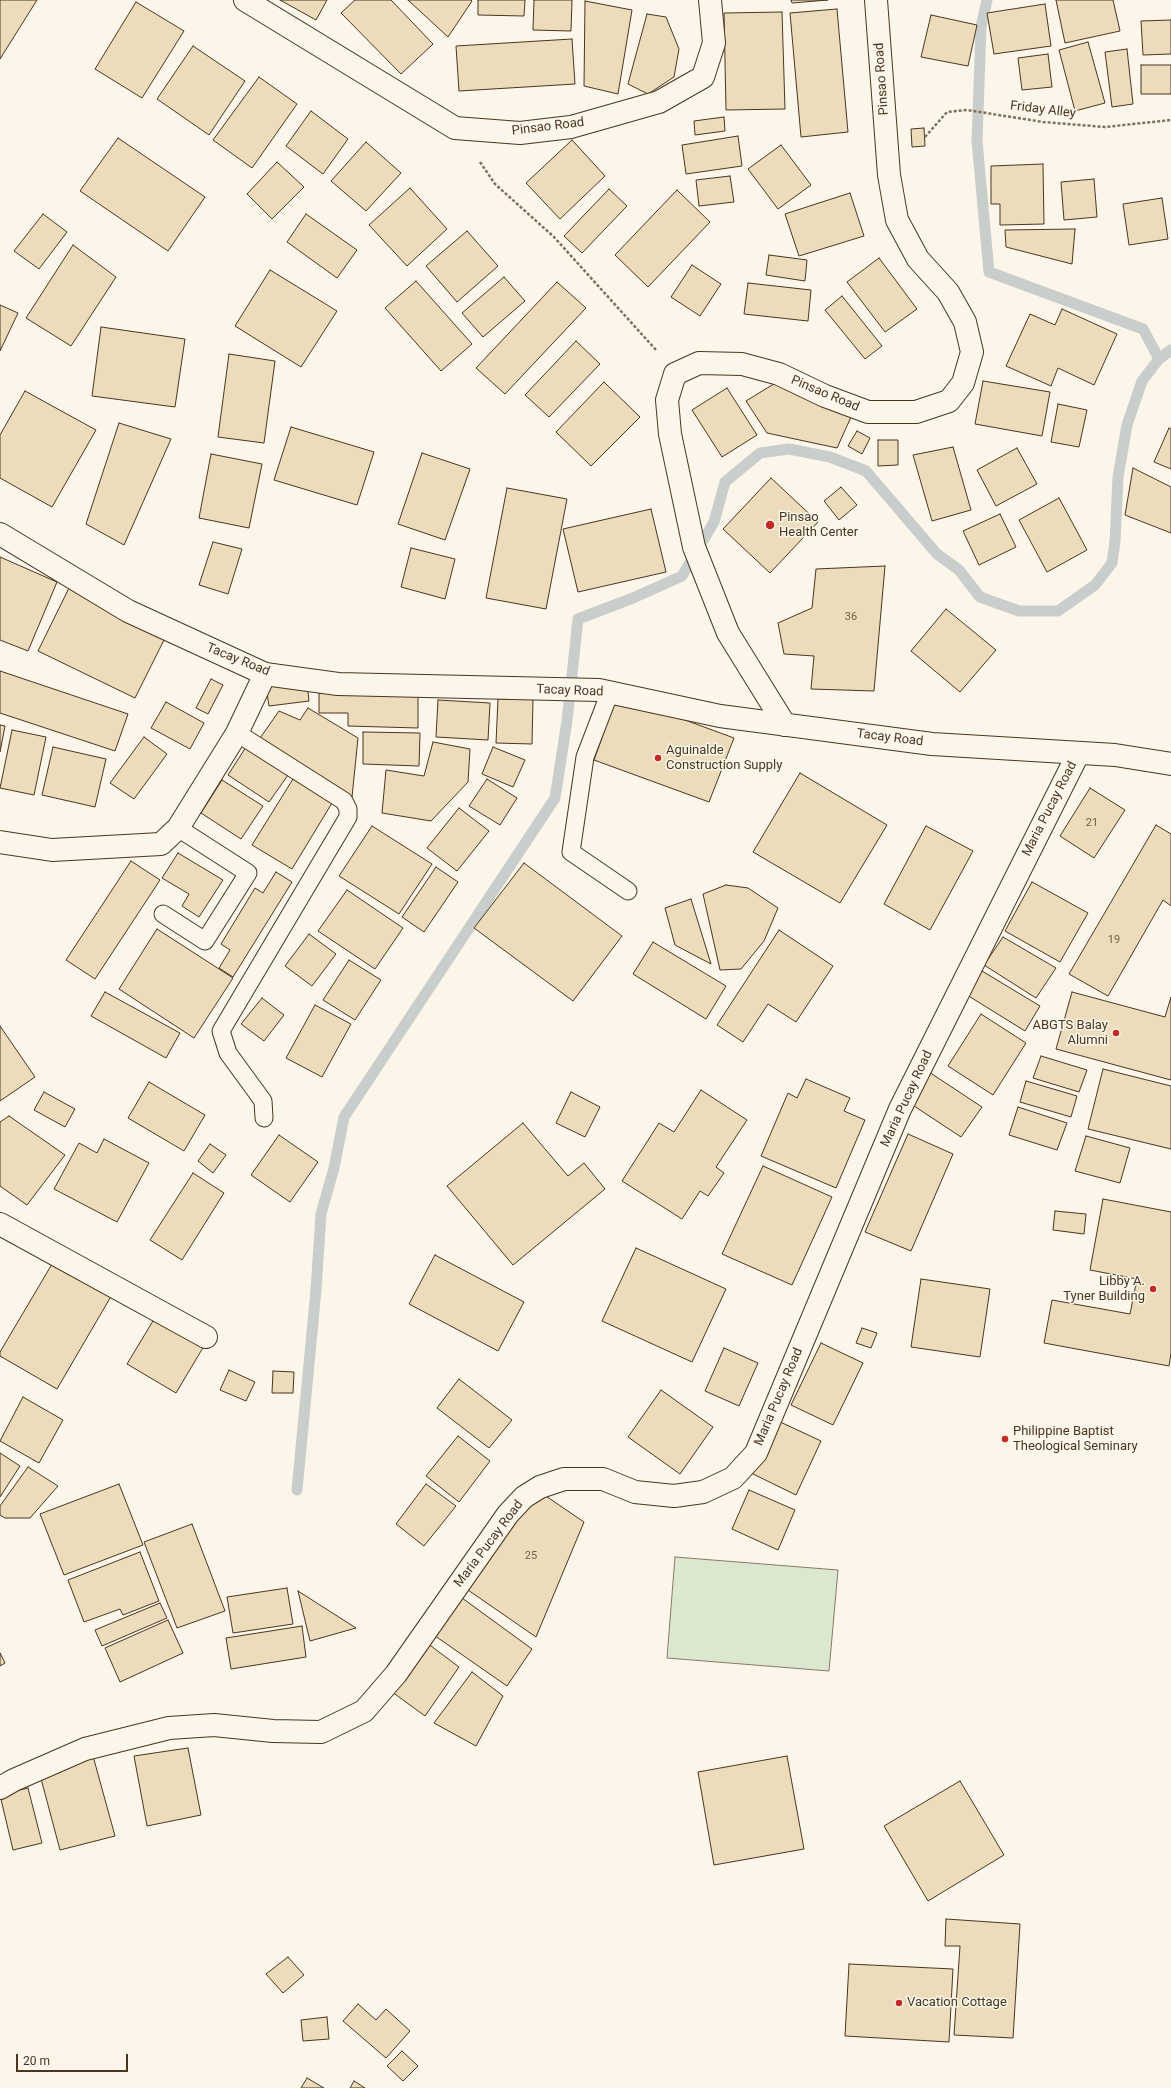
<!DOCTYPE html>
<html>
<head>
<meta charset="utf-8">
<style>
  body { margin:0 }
  #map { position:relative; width:1171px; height:2088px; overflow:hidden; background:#fbf6e9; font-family:Roboto,sans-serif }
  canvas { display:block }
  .scale { position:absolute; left:16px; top:2054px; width:112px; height:18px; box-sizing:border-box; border:2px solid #4a3520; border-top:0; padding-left:5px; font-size:12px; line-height:14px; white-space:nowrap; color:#4a3520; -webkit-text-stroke:3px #fbf6e9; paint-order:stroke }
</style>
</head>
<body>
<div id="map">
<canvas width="1171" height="2088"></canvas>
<div class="scale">20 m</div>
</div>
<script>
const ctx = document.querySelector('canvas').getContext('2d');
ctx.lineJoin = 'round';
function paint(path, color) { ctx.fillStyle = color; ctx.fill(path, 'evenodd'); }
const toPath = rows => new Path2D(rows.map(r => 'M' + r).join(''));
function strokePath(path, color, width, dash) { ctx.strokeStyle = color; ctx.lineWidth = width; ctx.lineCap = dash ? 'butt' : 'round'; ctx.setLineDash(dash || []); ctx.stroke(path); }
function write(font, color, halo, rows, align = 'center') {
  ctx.font = font + ' Roboto,sans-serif'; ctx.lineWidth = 3; ctx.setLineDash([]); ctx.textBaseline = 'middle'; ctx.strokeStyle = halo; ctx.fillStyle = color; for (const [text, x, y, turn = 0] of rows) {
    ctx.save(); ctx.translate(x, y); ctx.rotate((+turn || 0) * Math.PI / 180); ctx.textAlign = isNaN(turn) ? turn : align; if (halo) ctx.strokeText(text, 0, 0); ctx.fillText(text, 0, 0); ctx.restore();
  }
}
const green = toPath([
  [675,1557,838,1570,829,1671,667,1658,675,1557]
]);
paint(green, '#dce7d0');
strokePath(green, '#887966', 1);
strokePath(toPath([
  [987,0,981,27,977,141,989,272,1143,329,1159,359],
  [297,1490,316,1290,321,1214,334,1168,344,1117,555,798,567,721,578,619,633,598,682,576,714,522,725,482,760,453,789,449,830,457,866,471,937,554,959,570,980,597,1019,611,1058,611,1095,585,1112,563,1115,541,1118,477,1127,425,1142,381,1159,359,1171,350]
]), '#c9cecd', 11);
const building = toPath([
  [0,0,37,0,0,59,0,0],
  [280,0,327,0,316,20,280,0],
  [355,0,391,0,433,44,401,74,341,13,355,0],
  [408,0,471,0,472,1,448,37,408,0],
  [478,0,525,0,524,16,478,15,478,0],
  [534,0,572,0,571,31,533,30,534,0],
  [791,0,828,0,792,3,791,0],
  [1056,0,1113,0,1120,31,1065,43,1056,0],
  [585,1,632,10,618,94,584,86,585,1],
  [136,2,184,31,142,98,95,69,136,2],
  [1045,4,1051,46,994,54,987,13,1045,4],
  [837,9,848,132,801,137,790,13,837,9],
  [782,12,785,109,726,110,724,13,782,12],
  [647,14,666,17,679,49,674,77,648,94,628,84,647,14],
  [931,15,977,25,968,66,921,57,931,15],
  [1171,20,1171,54,1143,55,1141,21,1171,20],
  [572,39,575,84,459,91,456,46,572,39],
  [1088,42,1105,103,1075,111,1059,50,1088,42],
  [193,46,245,81,209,135,157,99,193,46],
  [1127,49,1133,104,1112,107,1105,52,1127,49],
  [1048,54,1052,87,1022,90,1018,58,1048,54],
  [1141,65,1171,65,1171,94,1141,94,1141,65],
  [259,77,297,104,252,168,213,140,259,77],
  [311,111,348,139,323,174,286,146,311,111],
  [724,117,725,131,695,135,694,121,724,117],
  [924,128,925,146,912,147,911,129,924,128],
  [738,136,742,166,686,174,682,145,738,136],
  [118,138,205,197,168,251,80,191,118,138],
  [572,140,605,176,560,219,526,183,572,140],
  [366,142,401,173,366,211,331,181,366,142],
  [781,145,811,185,778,209,748,169,781,145],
  [277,162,304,187,272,219,247,194,277,162],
  [1043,164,1044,224,1000,225,1000,204,991,204,991,166,1043,164],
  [730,176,734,202,699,206,696,180,730,176],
  [1094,179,1097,217,1064,220,1061,182,1094,179],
  [410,188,447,229,407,266,369,225,410,188],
  [609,189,627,206,582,253,564,236,609,189],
  [677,190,710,222,648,287,615,255,677,190],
  [850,193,864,236,799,256,785,214,850,193],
  [1162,198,1168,239,1129,245,1123,204,1162,198],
  [43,214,67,232,39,269,14,251,43,214],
  [306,214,357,250,337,278,287,242,306,214],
  [1075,229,1072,264,1006,247,1005,230,1075,229],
  [467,231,498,266,457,302,426,266,467,231],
  [73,245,116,277,71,346,26,318,73,245],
  [769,255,807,260,805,281,766,275,769,255],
  [879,258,917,309,885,332,847,282,879,258],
  [692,265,721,284,700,316,671,297,692,265],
  [270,270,337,311,301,367,235,326,270,270],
  [504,277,525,301,483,337,462,313,504,277],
  [416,281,472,344,441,371,385,308,416,281],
  [557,282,586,308,505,394,476,368,557,282],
  [748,283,811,290,808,321,744,314,748,283],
  [842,296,882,346,865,359,825,310,842,296],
  [0,305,18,313,0,351,0,305],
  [1062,309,1117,334,1094,385,1058,368,1051,386,1006,366,1030,314,1055,325,1062,309],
  [101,327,185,339,175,407,92,396,101,327],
  [576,341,600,364,549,417,525,395,576,341],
  [229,354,275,361,264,443,218,437,229,354],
  [983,381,1050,392,1042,436,975,424,983,381],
  [604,382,640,417,591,466,556,432,604,382],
  [777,382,851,417,837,448,767,433,746,401,777,382],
  [727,388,757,435,722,457,692,410,727,388],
  [25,391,96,430,52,507,0,478,0,435,25,391],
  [1058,404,1087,410,1079,447,1051,442,1058,404],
  [119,423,171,439,124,545,86,524,119,423],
  [291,427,374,452,357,505,274,480,291,427],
  [1169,428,1171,429,1171,469,1154,462,1169,428],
  [857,431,870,438,862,454,848,446,857,431],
  [878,440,898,440,898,465,878,466,878,440],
  [953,447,971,510,932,521,913,455,953,447],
  [1017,448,1037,484,996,506,977,470,1017,448],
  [422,453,470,469,445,540,398,524,422,453],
  [211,454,262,464,249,528,199,518,211,454],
  [1133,468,1171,487,1171,533,1125,515,1133,468],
  [771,478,818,522,770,573,723,529,771,478],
  [841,487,857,505,839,520,824,501,841,487],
  [507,488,567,499,546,609,486,598,507,488],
  [1059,498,1087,550,1047,572,1019,520,1059,498],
  [651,509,666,572,578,592,563,529,651,509],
  [1000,514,1016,547,979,565,963,531,1000,514],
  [213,542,242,549,228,594,199,585,213,542],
  [411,548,455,559,445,599,401,587,411,548],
  [0,557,57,582,28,651,0,640,0,557],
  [885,566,874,691,811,689,814,656,784,654,778,623,812,608,816,569,885,566],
  [70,586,164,640,135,698,38,651,70,586],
  [946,609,996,650,960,692,911,651,946,609],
  [0,671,128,714,115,751,0,713,0,671],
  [211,679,223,685,208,714,196,708,211,679],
  [307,684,309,701,269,706,266,686,307,684],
  [319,693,418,694,418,728,348,726,348,713,319,713,319,693],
  [617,695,734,738,709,802,594,760,617,695],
  [498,699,533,699,532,744,496,743,498,699],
  [438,700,490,703,488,740,436,737,438,700],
  [166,702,204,723,190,749,151,728,166,702],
  [308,708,358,738,352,797,258,741,279,711,300,720,308,708],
  [0,725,5,726,0,752,0,725],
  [12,730,46,737,34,795,0,788,12,730],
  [363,732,420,733,419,766,363,764,363,732],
  [144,737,167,754,134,799,110,783,144,737],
  [433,742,470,749,468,782,431,821,382,813,386,770,424,776,433,742],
  [53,747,106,759,95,807,42,795,53,747],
  [246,747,288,775,269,802,228,775,246,747],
  [493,747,525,760,513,787,482,774,493,747],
  [800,773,887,825,840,903,753,852,800,773],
  [293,779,332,803,292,869,252,845,293,779],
  [487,779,517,798,500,825,469,806,487,779],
  [222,780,263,806,241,839,201,813,222,780],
  [1090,788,1125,810,1094,858,1060,836,1090,788],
  [459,808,489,831,457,871,427,848,459,808],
  [1156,825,1171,834,1171,906,1163,900,1108,996,1069,974,1156,825],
  [372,826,432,864,399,914,339,876,372,826],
  [926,826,973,851,930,930,884,904,926,826],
  [178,853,223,880,199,917,182,906,189,894,162,878,178,853],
  [131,861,160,880,95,979,66,960,131,861],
  [524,863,622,936,573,1001,474,928,524,863],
  [436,867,458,882,424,932,402,917,436,867],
  [276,872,292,882,233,977,219,968,230,950,221,944,255,888,263,893,276,872],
  [1032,882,1088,913,1060,962,1005,931,1032,882],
  [726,885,748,888,778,908,764,941,741,969,720,970,703,894,726,885],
  [347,890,403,928,375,969,318,931,347,890],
  [691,899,711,964,675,945,665,908,691,899],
  [157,929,233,978,194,1038,119,989,157,929],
  [779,930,833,966,796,1022,768,1004,743,1042,717,1025,779,930],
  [309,934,336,954,312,986,285,966,309,934],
  [1003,937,1056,968,1036,998,984,965,1003,937],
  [653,942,726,986,706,1019,633,974,653,942],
  [349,960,381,980,355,1020,323,1000,349,960],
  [982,971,1040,1006,1025,1031,967,995,982,971],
  [105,992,180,1033,166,1058,91,1016,105,992],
  [1072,992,1165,1017,1171,997,1171,1080,1056,1049,1072,992],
  [262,998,284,1015,264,1041,241,1024,262,998],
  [315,1005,351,1024,322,1077,286,1058,315,1005],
  [981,1014,1026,1043,993,1095,948,1066,981,1014],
  [0,1026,35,1077,0,1101,0,1026],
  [1041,1056,1087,1070,1079,1092,1033,1078,1041,1056],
  [1103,1069,1171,1086,1171,1149,1088,1129,1103,1069],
  [929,1072,982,1107,961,1137,908,1102,929,1072],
  [806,1079,850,1098,844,1111,865,1120,836,1188,761,1156,788,1093,797,1098,806,1079],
  [1026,1081,1077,1096,1071,1117,1020,1102,1026,1081],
  [149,1082,205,1115,184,1151,128,1118,149,1082],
  [701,1090,747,1120,716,1167,724,1173,708,1196,700,1191,682,1219,622,1181,659,1123,674,1132,701,1090],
  [44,1092,75,1109,65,1127,34,1110,44,1092],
  [571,1092,600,1107,585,1137,556,1123,571,1092],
  [1018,1107,1067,1123,1057,1150,1009,1135,1018,1107],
  [9,1116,65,1155,27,1205,0,1186,0,1122,9,1116],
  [523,1123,568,1176,584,1163,605,1189,513,1265,447,1186,523,1123],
  [908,1134,953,1154,911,1251,865,1232,908,1134],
  [279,1135,318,1162,290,1202,251,1175,279,1135],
  [1086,1136,1130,1148,1120,1183,1075,1171,1086,1136],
  [104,1139,149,1163,117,1222,54,1189,79,1143,97,1153,104,1139],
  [210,1144,226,1155,213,1173,198,1161,210,1144],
  [763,1166,832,1197,792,1285,722,1254,763,1166],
  [193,1173,224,1193,182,1260,150,1240,193,1173],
  [1103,1199,1171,1212,1171,1353,1169,1366,1044,1343,1052,1300,1130,1314,1137,1279,1090,1270,1103,1199],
  [1055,1211,1086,1214,1084,1234,1053,1230,1055,1211],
  [636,1248,726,1289,692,1362,602,1321,636,1248],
  [435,1255,524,1302,498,1351,409,1304,435,1255],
  [55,1259,113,1293,57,1389,0,1356,0,1352,55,1259],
  [921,1279,990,1289,980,1357,911,1347,921,1279],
  [156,1316,204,1346,176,1393,127,1364,156,1316],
  [862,1328,877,1333,871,1348,856,1343,862,1328],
  [821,1343,863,1363,833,1425,791,1405,821,1343],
  [724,1348,758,1363,739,1406,705,1391,724,1348],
  [229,1370,255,1382,246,1401,220,1390,229,1370],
  [273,1371,294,1372,293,1393,272,1393,273,1371],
  [459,1379,512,1420,489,1448,437,1408,459,1379],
  [661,1390,713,1427,680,1474,628,1437,661,1390],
  [23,1397,63,1420,39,1463,0,1441,23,1397],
  [776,1420,821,1441,796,1495,751,1473,776,1420],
  [458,1436,490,1461,459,1502,426,1476,458,1436],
  [0,1453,20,1466,0,1497,0,1453],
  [28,1467,58,1486,30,1518,5,1518,0,1515,0,1506,28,1467],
  [119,1484,143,1545,64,1575,40,1514,119,1484],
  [426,1484,456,1506,424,1546,396,1524,426,1484],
  [537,1490,584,1522,536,1637,468,1590,537,1490],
  [749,1490,795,1510,778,1550,732,1529,749,1490],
  [192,1524,225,1611,177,1628,144,1542,192,1524],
  [140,1552,159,1601,123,1615,120,1609,84,1622,68,1580,140,1552],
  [287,1588,293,1624,233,1633,227,1597,287,1588],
  [298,1591,356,1628,310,1641,298,1591],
  [458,1595,532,1649,507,1686,428,1631,458,1595],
  [160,1603,167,1618,102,1646,95,1630,160,1603],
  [168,1620,183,1653,120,1682,105,1648,168,1620],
  [302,1626,306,1657,231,1669,226,1638,302,1626],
  [423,1640,459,1667,425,1716,388,1689,423,1640],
  [0,1653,5,1663,0,1666,0,1653],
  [472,1672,503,1696,476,1746,434,1723,472,1672],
  [188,1748,201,1815,147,1826,134,1756,188,1748],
  [93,1756,115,1836,60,1850,39,1771,93,1756],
  [787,1756,804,1849,714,1865,698,1772,787,1756],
  [960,1781,1004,1855,928,1901,884,1826,960,1781],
  [28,1788,42,1843,13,1850,0,1795,28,1788],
  [946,1919,1020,1924,1013,2038,954,2035,960,1946,945,1946,946,1919],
  [288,1957,304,1975,283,1993,266,1974,288,1957],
  [849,1964,953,1969,949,2042,845,2036,849,1964],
  [358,2004,376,2020,386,2009,410,2031,386,2058,343,2021,358,2004],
  [327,2017,329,2039,303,2041,301,2020,327,2017],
  [402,2051,418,2066,403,2081,387,2066,402,2051],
  [307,2078,324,2088,301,2088,307,2078],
  [354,2081,365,2088,350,2088,354,2081]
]);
paint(building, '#ecdcbc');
strokePath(building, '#4a3520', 1);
const service = toPath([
  [610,692,585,757,571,852,628,891],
  [237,733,344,801,348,809,348,817,221,1031,228,1053,263,1101,264,1118],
  [163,914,205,941,248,873,178,828]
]);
const minor = toPath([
  [245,0,455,128,520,133,571,127,659,102,703,77,714,43,710,0],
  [785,725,728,633,694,547,670,434,667,400,675,374,699,363,742,364,779,374,825,396,868,412,916,412,949,401,963,383,972,352,965,322,948,292,918,259,897,220,889,175,876,0],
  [0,842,52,850,161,844,178,828,237,733,265,674],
  [0,1224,206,1337],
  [0,1788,14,1780,85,1749,169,1728,214,1725,273,1731,321,1732,364,1711,396,1674,508,1514,524,1497,540,1487,564,1479,603,1479,635,1492,674,1496,703,1492,733,1478,756,1453,900,1109,1078,754]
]);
const secondary = toPath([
  [0,534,128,611,265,674,338,684,599,690,720,716,932,744,1115,755,1171,764]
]);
strokePath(service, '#4a3520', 19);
strokePath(minor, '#4a3520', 24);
strokePath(secondary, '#4a3520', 24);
strokePath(toPath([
  [925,137,947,112,967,110,1043,122,1105,127,1171,120],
  [480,162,495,184,554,237,656,350]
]), '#7f6f5c', 2.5, [3, 2]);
strokePath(service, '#fbf6e9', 17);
strokePath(minor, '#fbf6e9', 22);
strokePath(secondary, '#fbf6e9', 22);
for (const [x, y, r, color] of [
  [770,525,5,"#c62828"],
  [658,758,4,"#c62828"],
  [1116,1033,4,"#c62828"],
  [1153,1289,4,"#c62828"],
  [1005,1439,4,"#c62828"],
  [899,2003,4,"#c62828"]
]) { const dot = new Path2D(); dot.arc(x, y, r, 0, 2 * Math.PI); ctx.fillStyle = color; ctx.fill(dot); strokePath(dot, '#fbf6e9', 1.5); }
write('11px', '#725f47', null, [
  ["36",851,617],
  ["21",1092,823],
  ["19",1114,940],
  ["25",531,1556]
]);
write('13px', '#4a3520', '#fbf6e9', [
  ["Pinsao Road",882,79,-94],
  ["Friday Alley",1043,110,7],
  ["Pinsao Road",548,127,-7],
  ["Pinsao Road",825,394,23],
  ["Tacay Road",238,660,22],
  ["Tacay Road",570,691,2],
  ["Tacay Road",890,738,7],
  ["Maria Pucay Road",1050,809,-63],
  ["Maria Pucay Road",907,1099,-65],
  ["Maria Pucay Road",779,1397,-67],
  ["Maria Pucay Road",489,1544,-53]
]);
write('13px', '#4a3520', '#fbf6e9', [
  ["Pinsao",779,518],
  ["Health Center",779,533],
  ["Aguinalde",666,751],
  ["Construction Supply",666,766],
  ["ABGTS Balay",1108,1026,"right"],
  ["Alumni",1108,1041,"right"],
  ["Libby A.",1145,1282,"right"],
  ["Tyner Building",1145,1297,"right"],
  ["Philippine Baptist",1013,1432],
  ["Theological Seminary",1013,1447],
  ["Vacation Cottage",907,2003]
], 'left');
</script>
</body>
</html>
